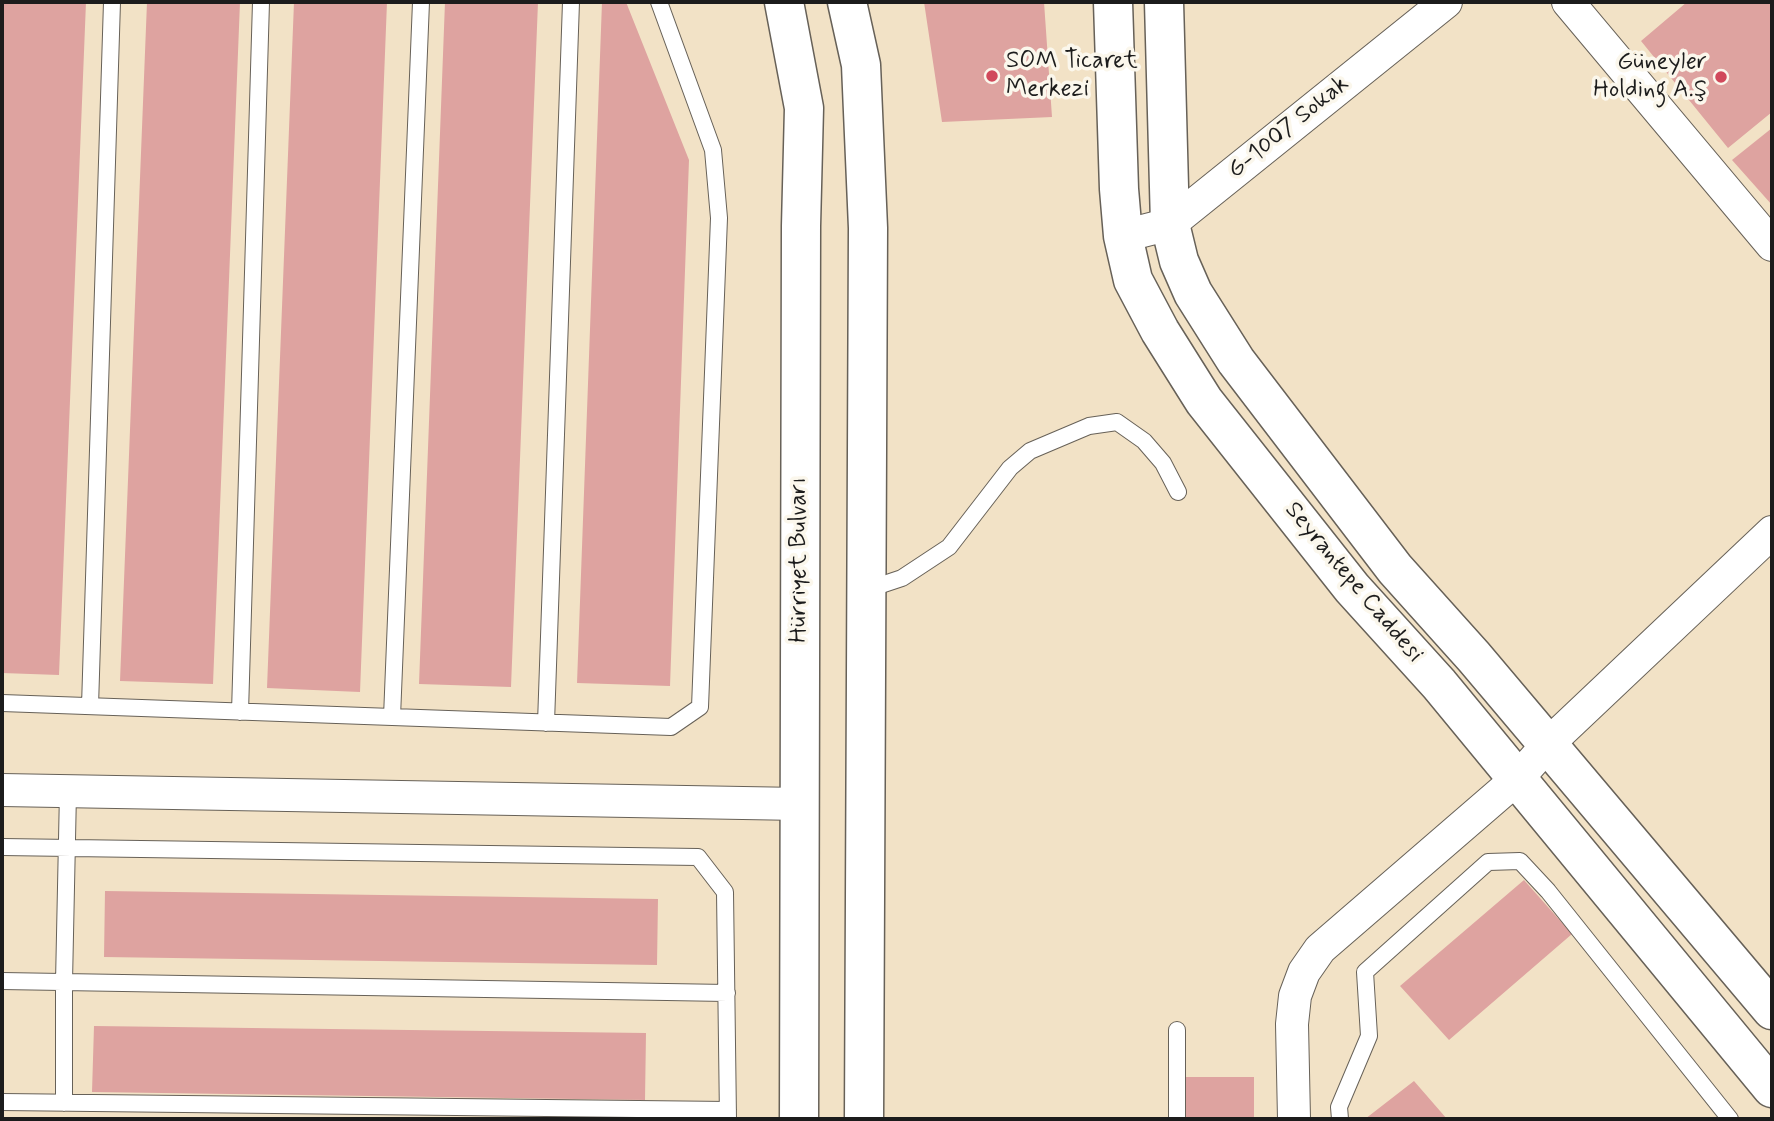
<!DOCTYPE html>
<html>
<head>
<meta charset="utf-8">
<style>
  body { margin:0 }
  #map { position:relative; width:1774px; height:1121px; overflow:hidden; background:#f2e2c6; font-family:Mynerve,sans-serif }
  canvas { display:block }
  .frame { position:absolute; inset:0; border:4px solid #1c1c1c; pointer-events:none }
</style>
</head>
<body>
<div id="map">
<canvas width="1774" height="1121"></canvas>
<div class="frame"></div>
</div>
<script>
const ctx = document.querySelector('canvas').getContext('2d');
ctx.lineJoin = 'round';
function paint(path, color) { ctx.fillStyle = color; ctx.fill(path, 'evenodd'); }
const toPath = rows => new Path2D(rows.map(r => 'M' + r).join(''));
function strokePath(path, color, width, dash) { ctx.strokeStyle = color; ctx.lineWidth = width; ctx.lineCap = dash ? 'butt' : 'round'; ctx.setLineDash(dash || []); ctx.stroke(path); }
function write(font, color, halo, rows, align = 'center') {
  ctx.font = font + ' Mynerve,sans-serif'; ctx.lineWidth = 7; ctx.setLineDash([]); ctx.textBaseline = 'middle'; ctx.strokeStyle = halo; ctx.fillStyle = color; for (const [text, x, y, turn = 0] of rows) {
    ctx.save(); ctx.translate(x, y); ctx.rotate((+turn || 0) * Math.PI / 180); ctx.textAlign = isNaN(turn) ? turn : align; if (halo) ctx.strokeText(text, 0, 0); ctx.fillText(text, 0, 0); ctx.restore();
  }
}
paint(toPath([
  [2,2,86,2,59,675,2,673],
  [147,2,240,2,213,684,120,681],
  [294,2,387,2,360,692,267,688],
  [445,2,538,2,511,687,419,684],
  [602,2,626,2,689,160,670,686,577,683],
  [924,2,1044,2,1052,117,942,122],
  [1687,2,1772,2,1772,112,1728,148,1641,41],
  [1772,128,1772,205,1732,160],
  [1524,880,1572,934,1449,1040,1400,986],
  [105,891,658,899,657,965,104,957],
  [94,1026,646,1033,645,1100,92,1092],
  [1186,1077,1254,1077,1254,1119,1186,1119],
  [1414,1081,1447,1119,1365,1119]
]), '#dea3a0');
const lane = toPath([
  [866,590,902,578,949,547,1010,468,1030,451,1089,426,1117,422,1144,441,1163,463,1178,492],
  [2,703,671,727,700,707,719,218,713,150,659,2],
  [90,706,112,2],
  [240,712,261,2],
  [392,717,421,2],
  [546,723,571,2],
  [2,847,698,857,725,892,728,1119],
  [2,981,727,993],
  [1177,1030,1177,1119],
  [2,1102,728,1110],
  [64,1103,64,982,68,792],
  [1340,1119,1339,1107,1369,1036,1365,972,1488,862,1520,861,1548,891,1730,1119]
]);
const street = toPath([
  [1568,2,1772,245],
  [1123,236,1170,224,1446,2],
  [2,790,800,804],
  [1294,1119,1292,1024,1295,996,1304,972,1320,949,1518,778,1548,744,1772,532]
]);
const secondary = toPath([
  [1113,2,1119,189,1123,236,1133,280,1160,331,1204,401,1352,588,1439,684,1772,1088],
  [1164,2,1170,224,1179,261,1193,293,1236,361,1395,569,1474,657,1772,1010]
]);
const primary = toPath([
  [784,2,804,108,801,226,799,1119],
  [847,2,861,65,868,228,864,1119]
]);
strokePath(lane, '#676158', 18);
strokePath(street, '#676158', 34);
strokePath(secondary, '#676158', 41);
strokePath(primary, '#676158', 41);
strokePath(lane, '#fff', 16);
strokePath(street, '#fff', 32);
strokePath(secondary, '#fff', 38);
strokePath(primary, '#fff', 38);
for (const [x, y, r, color] of [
  [992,76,7,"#d1495b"],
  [1721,77,7,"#d1495b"]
]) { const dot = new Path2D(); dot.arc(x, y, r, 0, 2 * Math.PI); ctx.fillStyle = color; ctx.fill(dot); strokePath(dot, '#fbf7ec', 2.5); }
write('24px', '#1c1c1c', '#fbf7ec', [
  ["SOM Ticaret",1006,62],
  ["Merkezi",1006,90],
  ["Güneyler",1707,63,"right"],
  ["Holding A.Ş",1707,91,"right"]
], 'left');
write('24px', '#1c1c1c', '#fbf7ec', [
  ["G-1007 Sokak",1289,128,-39],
  ["Hürriyet Bulvarı",800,560,-90],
  ["Seyrantepe Caddesi",1353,583,50]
]);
</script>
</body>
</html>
